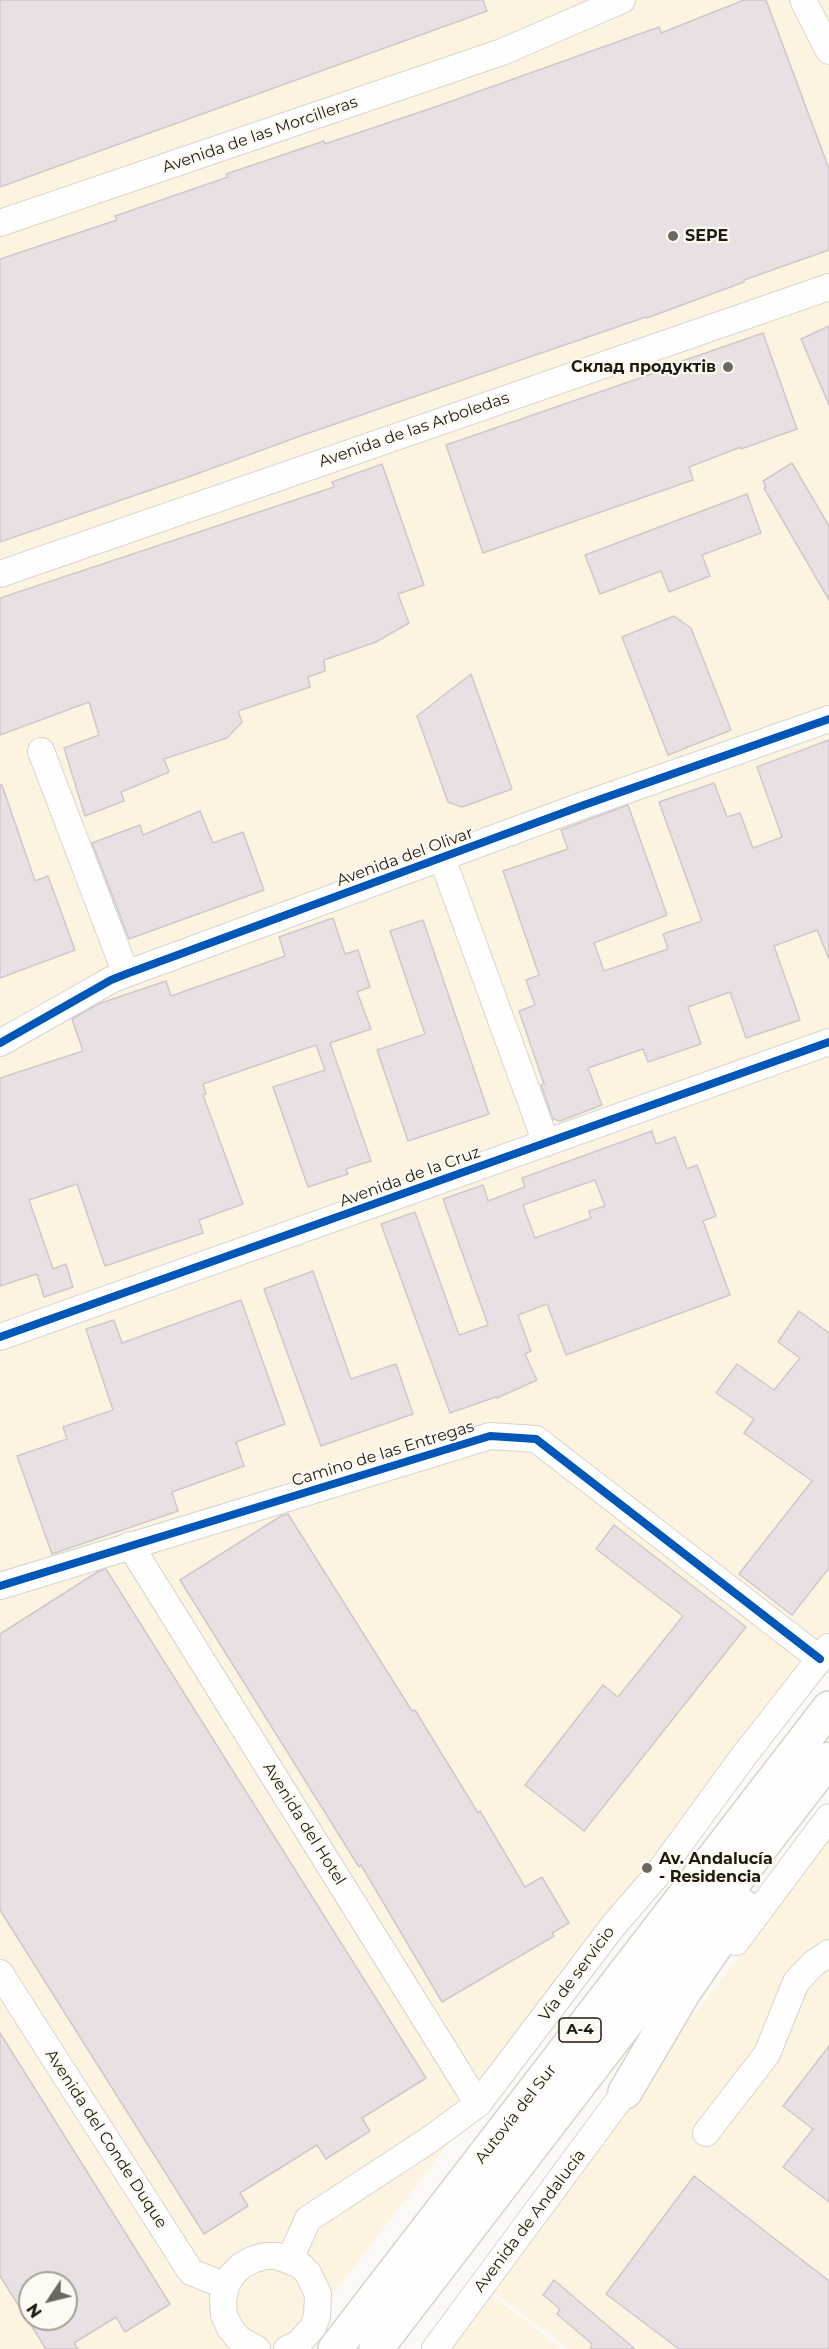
<!DOCTYPE html>
<html>
<head>
<meta charset="utf-8">
<style>
  body { margin:0 }
  #map { position:relative; width:829px; height:2349px; overflow:hidden; background:#fbf9f6; font-family:Montserrat,sans-serif }
  canvas { display:block }
  .north { position:absolute; left:18px; top:2271px; width:60px; height:60px; box-sizing:border-box; background:#fdfaf4; border:2px solid #a5a098; border-radius:50%; rotate:235deg; font-size:16px; font-weight:700; line-height:24px; text-align:center; color:#201a0e }
  .north::after { content:''; display:block; margin:auto; width:21px; height:27px; background:#6d685f; clip-path:polygon(50% 0,100% 100%,50% 72%,0 100%) }
</style>
</head>
<body>
<div id="map">
<canvas width="829" height="2349"></canvas>
<div class="north">N</div>
</div>
<script>
const ctx = document.querySelector('canvas').getContext('2d');
ctx.lineJoin = 'round';
function paint(path, color) { ctx.fillStyle = color; ctx.fill(path, 'evenodd'); }
const toPath = rows => new Path2D(rows.map(r => 'M' + r).join(''));
function strokePath(path, color, width, dash) { ctx.strokeStyle = color; ctx.lineWidth = width; ctx.lineCap = dash ? 'butt' : 'round'; ctx.setLineDash(dash || []); ctx.stroke(path); }
function write(font, color, halo, rows, align = 'center') {
  ctx.font = font + ' Montserrat,sans-serif'; ctx.lineWidth = 4.5; ctx.setLineDash([]); ctx.textBaseline = 'middle'; ctx.strokeStyle = halo; ctx.fillStyle = color; for (const [text, x, y, turn = 0] of rows) {
    ctx.save(); ctx.translate(x, y); ctx.rotate((+turn || 0) * Math.PI / 180); ctx.textAlign = isNaN(turn) ? turn : align; if (halo) ctx.strokeText(text, 0, 0); ctx.fillText(text, 0, 0); ctx.restore();
  }
}
paint(toPath([
  [0,0,829,0,829,1647,291,2349,0,2349],
  [30,2283,66,2283,66,2319,30,2319],
  [829,1840,829,2349,569,2349,485,2286],
  [485,2289,561,2349,440,2349]
]), '#fcf4e0');
const building = toPath([
  [0,0,483,0,487,11,0,187,0,0],
  [744,0,766,0,829,169,829,250,744,280,744,282,647,318,646,317,303,435,191,476,0,542,0,259,117,220,115,216,228,177,226,174,324,141,325,144,435,107,659,27,661,33,744,0],
  [829,326,829,405,801,339,829,326],
  [763,333,797,429,741,449,741,447,689,467,693,480,483,553,446,445,669,368,668,366,763,333],
  [792,463,829,526,829,600,764,488,766,487,763,481,792,463],
  [382,464,424,585,398,594,409,623,376,642,324,660,325,671,308,677,310,687,238,711,242,722,227,738,164,759,169,772,121,792,124,801,85,816,64,748,99,735,89,702,0,735,0,598,334,487,332,482,382,464],
  [747,494,761,533,702,555,710,576,669,592,661,571,600,594,585,555,747,494],
  [674,616,691,628,731,730,668,755,622,637,674,616],
  [471,674,512,789,462,807,448,802,417,716,471,674],
  [829,740,829,959,817,930,774,946,800,1020,746,1038,730,992,688,1007,701,1044,648,1062,643,1049,588,1068,602,1105,560,1121,553,1119,541,1085,544,1084,519,1011,535,1005,526,980,539,975,503,871,568,849,561,830,628,805,667,915,594,943,604,971,668,949,663,934,702,921,659,802,714,783,727,817,740,813,753,848,782,837,757,767,829,740],
  [0,785,2,785,35,881,48,876,75,950,0,978,0,785],
  [200,811,213,843,243,832,264,890,129,939,92,843,140,825,143,835,200,811],
  [333,918,345,954,358,950,370,987,357,992,371,1029,330,1043,371,1161,346,1169,348,1174,308,1187,273,1087,325,1070,316,1045,203,1084,206,1094,203,1095,243,1204,199,1220,203,1233,105,1266,77,1184,29,1200,53,1269,66,1264,73,1287,44,1297,37,1274,0,1286,0,1078,83,1051,72,1019,98,1004,166,981,171,996,285,956,279,937,333,918],
  [423,920,489,1114,408,1141,377,1050,425,1034,390,931,423,920],
  [652,1131,656,1144,675,1137,687,1169,697,1165,716,1216,703,1221,730,1295,566,1355,547,1304,518,1315,531,1351,525,1354,537,1380,497,1398,496,1397,450,1413,381,1224,415,1212,459,1335,488,1325,443,1199,483,1185,488,1201,525,1187,522,1178,652,1131],
  [595,1180,605,1206,589,1211,591,1218,535,1238,523,1205,595,1180],
  [313,1271,351,1379,396,1364,413,1414,321,1446,264,1289,313,1271],
  [241,1300,285,1424,236,1442,244,1466,172,1492,178,1511,52,1554,17,1456,67,1439,63,1427,113,1410,86,1329,114,1320,122,1343,241,1300],
  [799,1311,829,1333,829,1568,792,1615,739,1574,812,1481,744,1433,754,1419,716,1393,737,1364,774,1390,800,1358,778,1342,799,1311],
  [288,1514,412,1711,415,1710,478,1813,480,1811,525,1887,542,1877,569,1923,552,1933,554,1936,442,2002,361,1865,359,1867,180,1580,281,1516,288,1514],
  [614,1525,746,1627,584,1831,525,1785,603,1685,618,1697,683,1616,596,1549,614,1525],
  [106,1569,426,2078,362,2118,370,2131,326,2159,317,2145,240,2193,248,2206,204,2234,0,1910,0,1634,99,1571,106,1569],
  [0,2033,170,2304,125,2332,116,2317,74,2343,78,2349,46,2349,0,2276,0,2033],
  [30,2283,66,2283,66,2319,30,2319,30,2283],
  [829,2046,829,2202,783,2167,813,2129,783,2106,829,2046],
  [694,2176,829,2281,829,2349,679,2349,606,2294,694,2176],
  [554,2280,635,2349,590,2349,592,2344,557,2314,560,2309,543,2295,554,2280]
]);
paint(building, '#e8e0e2');
strokePath(building, '#cfc8cb', 1.5);
const minor = toPath([
  [803,0,829,51],
  [0,223,502,52,622,0],
  [0,574,829,287],
  [41,751,126,974],
  [442,858,546,1143],
  [0,1043,111,980,126,974,584,805,829,719],
  [0,1337,829,1042],
  [130,1545,478,2104],
  [0,1586,490,1436,536,1439,820,1659],
  [736,1942,829,1817],
  [0,1973,191,2272,226,2286],
  [706,2133,767,2054,796,1982,813,1964,829,1953],
  [290,2259,308,2219,429,2140,478,2104,613,1926,657,1875,743,1757,829,1647],
  [257,2349,239,2339,230,2328,224,2315,223,2300,226,2286,232,2275,241,2266,252,2260,265,2256,277,2256,300,2265,308,2273,318,2294,317,2316,313,2327,298,2344,287,2349],
  [435,2349,636,2077]
]);
const highway = toPath([
  [625,2092,684,1992,743,1906],
  [335,2349,829,1708],
  [376,2349,829,1759]
]);
strokePath(minor, '#d8d4cc', 28);
strokePath(highway, '#d8d4cc', 36);
strokePath(minor, '#fefefe', 26);
strokePath(highway, '#fefefe', 33);
strokePath(toPath([
  [0,1043,111,980,126,974,584,805,829,719],
  [0,1337,829,1042],
  [0,1586,490,1436,536,1439,820,1659]
]), '#0057b8', 8);
for (const [x, y, r, color] of [
  [673,236,6,"#6d685f"],
  [728,367,6,"#6d685f"],
  [647,1868,6,"#6d685f"]
]) { const dot = new Path2D(); dot.arc(x, y, r, 0, 2 * Math.PI); ctx.fillStyle = color; ctx.fill(dot); strokePath(dot, '#fdfaf4', 2); }
for (const [x, y, w] of [
  [580,2030,42]
]) { const box = new Path2D(); box.roundRect(x - w / 2, y - 12, w, 24, 4.5); ctx.fillStyle = '#fdfaf4'; ctx.fill(box); strokePath(box, '#201a0e', 1.5); }
write('bold 15px', '#201a0e', null, [
  ["A-4",580,2030]
]);
write('16px', '#201a0e', '#fdfaf4', [
  ["Avenida de las Morcilleras",260,135,-19],
  ["Avenida de las Arboledas",414,430,-19],
  ["Avenida del Olivar",405,857,-20],
  ["Avenida de la Cruz",410,1177,-20],
  ["Camino de las Entregas",383,1454,-17],
  ["Avenida del Hotel",304,1824,58],
  ["Vía de servicio",577,1974,-53],
  ["Autovía del Sur",516,2114,-52],
  ["Avenida del Conde Duque",106,2139,57],
  ["Avenida de Andalucía",530,2221,-53]
]);
write('bold 16px', '#201a0e', '#fdfaf4', [
  ["SEPE",685,236],
  ["Склад продуктів",716,367,"right"],
  ["Av. Andalucía",659,1859],
  ["- Residencia",659,1877]
], 'left');
</script>
</body>
</html>
